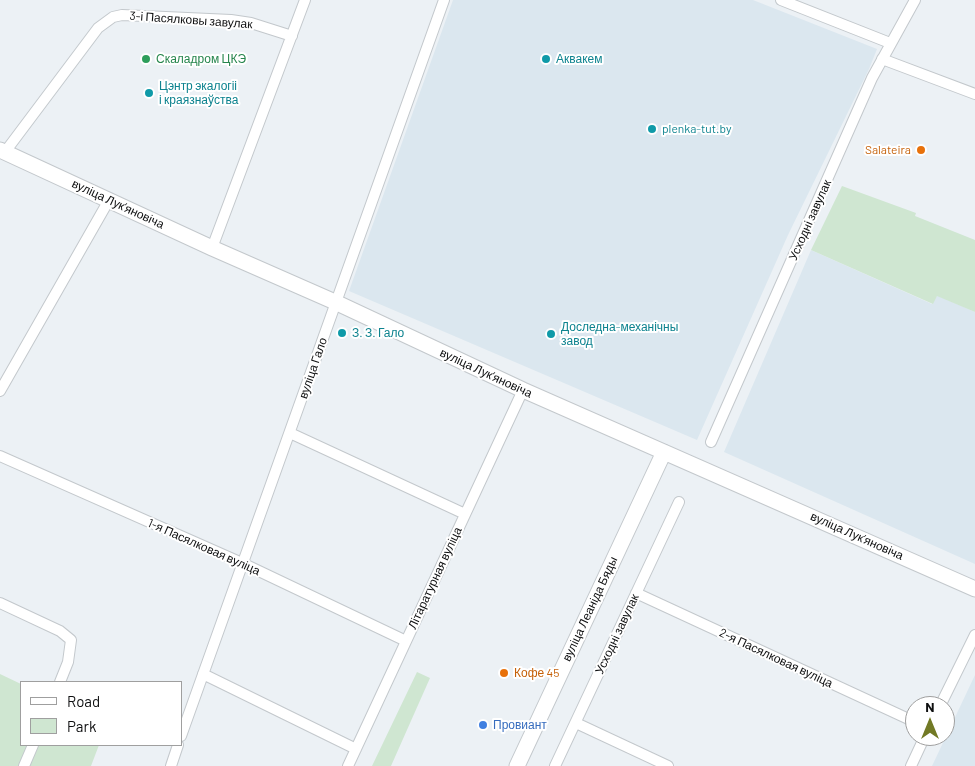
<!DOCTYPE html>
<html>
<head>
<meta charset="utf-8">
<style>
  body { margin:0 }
  #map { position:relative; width:975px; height:766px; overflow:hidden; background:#ecf1f5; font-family:Barlow,sans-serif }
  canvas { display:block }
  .legend { position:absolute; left:20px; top:681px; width:162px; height:65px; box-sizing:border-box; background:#fff; border:1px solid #9f9f9f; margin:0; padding:6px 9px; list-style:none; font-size:15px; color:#0e0f10 }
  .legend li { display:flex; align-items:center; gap:10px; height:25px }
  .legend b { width:25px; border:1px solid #9f9f9f }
  .north { position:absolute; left:905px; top:696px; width:50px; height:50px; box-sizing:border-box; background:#fff; border:1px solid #9f9f9f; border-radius:50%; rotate:0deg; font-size:14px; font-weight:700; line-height:20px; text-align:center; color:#0e0f10 }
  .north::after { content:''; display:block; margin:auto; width:18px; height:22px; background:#727a25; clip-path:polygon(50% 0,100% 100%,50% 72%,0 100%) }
</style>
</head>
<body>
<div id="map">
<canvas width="975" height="766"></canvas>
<ul class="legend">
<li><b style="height:6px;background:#fff"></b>Road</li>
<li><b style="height:14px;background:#cfe6d1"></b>Park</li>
</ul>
<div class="north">N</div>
</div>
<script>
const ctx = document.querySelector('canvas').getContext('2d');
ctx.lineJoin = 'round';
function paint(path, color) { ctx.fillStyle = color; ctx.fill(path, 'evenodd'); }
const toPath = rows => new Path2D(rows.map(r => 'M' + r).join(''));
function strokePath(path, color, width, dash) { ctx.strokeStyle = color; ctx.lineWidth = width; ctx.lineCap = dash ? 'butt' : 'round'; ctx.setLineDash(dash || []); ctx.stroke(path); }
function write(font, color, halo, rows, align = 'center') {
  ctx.font = font + ' Barlow,sans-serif'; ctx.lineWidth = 4; ctx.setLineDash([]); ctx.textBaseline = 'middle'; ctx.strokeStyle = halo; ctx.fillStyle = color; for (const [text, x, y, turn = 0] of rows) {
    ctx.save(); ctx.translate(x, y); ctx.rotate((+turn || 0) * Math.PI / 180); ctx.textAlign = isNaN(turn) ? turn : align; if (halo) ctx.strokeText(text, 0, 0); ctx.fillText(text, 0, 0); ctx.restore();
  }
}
paint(toPath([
  [453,0,753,0,877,49,869,69,788,235,697,440,349,291],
  [811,250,932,304,937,295,975,312,975,564,724,452],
  [975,675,975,766,932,766]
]), '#dbe7ef');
paint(toPath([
  [842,186,916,213,915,216,975,240,975,312,937,296,933,304,811,250],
  [417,672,430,678,391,766,372,766],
  [0,674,21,684,21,745,99,745,91,766,0,766]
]), '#cfe6d1');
const minor = toPath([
  [781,0,890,43],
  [882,59,975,94],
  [5,152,98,28,113,17,122,15,231,20,251,23,292,36],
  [212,248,305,0],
  [0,391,109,200],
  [290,433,465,514],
  [711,442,872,78,915,0],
  [0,456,242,563,406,641],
  [636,593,915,722],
  [0,603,60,631,71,640,68,662,60,682],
  [203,674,356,749],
  [940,706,975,635],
  [576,723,668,766],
  [181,736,444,0],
  [24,766,33,745],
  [171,766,178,745],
  [348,766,523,390],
  [555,766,679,502],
  [911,766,925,736]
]);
const secondary = toPath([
  [0,150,212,248,335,302,523,390,975,589],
  [517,766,664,452]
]);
strokePath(minor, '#c3c8cc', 12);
strokePath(secondary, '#c3c8cc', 17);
strokePath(minor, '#fff', 10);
strokePath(secondary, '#fff', 15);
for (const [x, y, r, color] of [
  [146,59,5,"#2e9e5b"],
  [546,59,5,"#0f9aa8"],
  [149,93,5,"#0f9aa8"],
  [652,129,5,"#0f9aa8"],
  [921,150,5,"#e8710a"],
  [342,333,5,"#0f9aa8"],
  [551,334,5,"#0f9aa8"],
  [504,673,5,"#e8710a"],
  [483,725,5,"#3f7fe0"]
]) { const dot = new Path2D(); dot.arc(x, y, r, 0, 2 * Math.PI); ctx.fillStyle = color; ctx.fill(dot); strokePath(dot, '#fff', 2); }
write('12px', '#0e0f10', '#fff', [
  ["3-і Пасялковы завулак",191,20,4],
  ["вуліца Лукʼяновіча",118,204,25],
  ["Усходні завулак",810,220,-66],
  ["вуліца Гало",313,368,-71],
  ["вуліца Лукʼяновіча",486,373,25],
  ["вуліца Лукʼяновіча",857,536,24],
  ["1-я Пасялковая вуліца",204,547,24],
  ["Літаратурная вуліца",435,578,-65],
  ["вуліца Леаніда Бяды",590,609,-65],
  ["Усходні завулак",617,634,-65],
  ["2-я Пасялковая вуліца",776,658,25]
]);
write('12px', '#27864d', '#fff', [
  ["Скаладром ЦКЭ",156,59]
], 'left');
write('12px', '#0d838f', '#fff', [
  ["Аквакем",556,59],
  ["Цэнтр экалогіі",159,86],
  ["і краязнаўства",159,100],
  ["plenka-tut.by",662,129],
  ["Доследна-механічны",561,327],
  ["завод",561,341],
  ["З. З. Гало",352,333]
], 'left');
write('12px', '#c56008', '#fff', [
  ["Salateira",911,150],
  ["Кофе 45",514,673,"left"]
], 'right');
write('12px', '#366cbe', '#fff', [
  ["Провиант",493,725]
], 'left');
</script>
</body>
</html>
